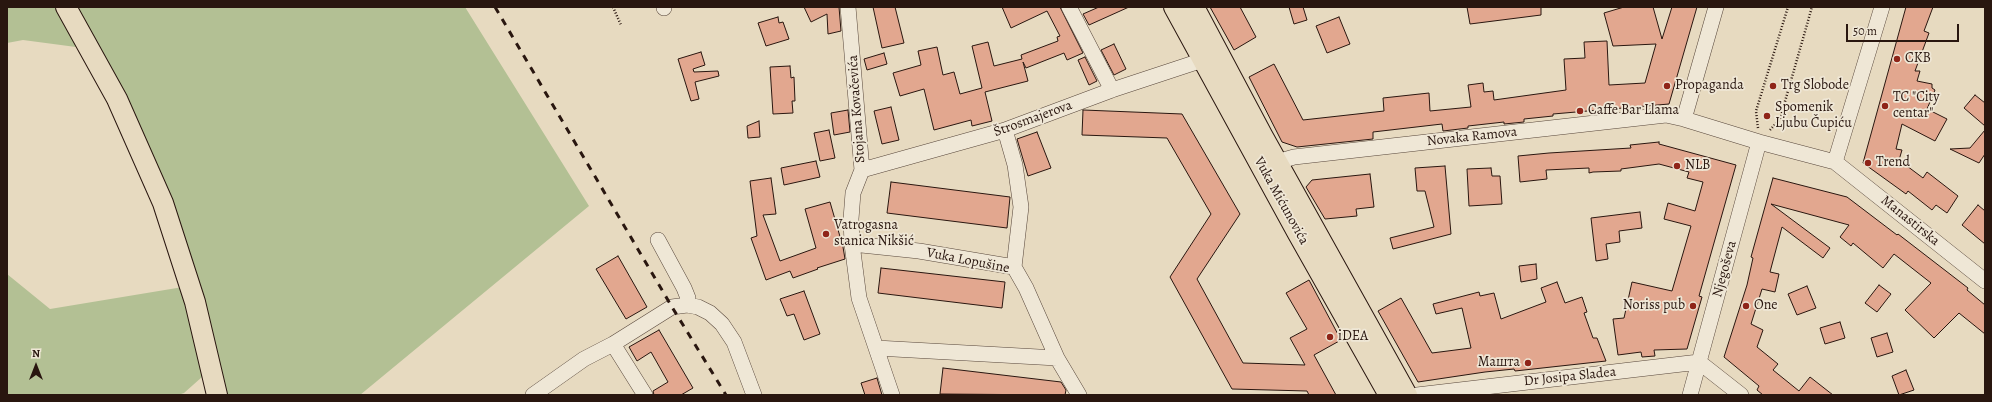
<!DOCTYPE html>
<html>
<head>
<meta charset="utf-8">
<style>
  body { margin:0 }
  #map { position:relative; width:1992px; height:402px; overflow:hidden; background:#e7dac0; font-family:Alegreya,serif }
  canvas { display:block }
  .frame { position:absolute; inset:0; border:8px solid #29160f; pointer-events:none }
  .north { position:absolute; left:16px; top:346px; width:40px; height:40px; -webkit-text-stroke:3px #efe7d6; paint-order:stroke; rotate:0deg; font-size:11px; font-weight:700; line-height:16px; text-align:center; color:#29160f }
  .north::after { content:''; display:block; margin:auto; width:14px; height:18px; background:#29160f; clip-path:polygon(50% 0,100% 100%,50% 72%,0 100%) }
  .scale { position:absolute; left:1846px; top:24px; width:113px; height:18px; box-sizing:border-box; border:2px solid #29160f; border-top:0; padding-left:5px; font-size:12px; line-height:14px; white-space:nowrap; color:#29160f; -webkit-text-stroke:3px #efe7d6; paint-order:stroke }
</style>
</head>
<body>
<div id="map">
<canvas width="1992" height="402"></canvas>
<div class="frame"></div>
<div class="north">N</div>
<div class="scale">50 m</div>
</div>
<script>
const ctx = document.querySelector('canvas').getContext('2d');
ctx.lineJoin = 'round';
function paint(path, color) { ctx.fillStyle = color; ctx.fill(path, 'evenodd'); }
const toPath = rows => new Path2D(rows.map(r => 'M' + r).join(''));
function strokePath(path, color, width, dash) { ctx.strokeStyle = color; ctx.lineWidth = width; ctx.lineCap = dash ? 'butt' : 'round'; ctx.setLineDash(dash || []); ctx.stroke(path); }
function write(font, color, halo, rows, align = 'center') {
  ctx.font = font + ' Alegreya,serif'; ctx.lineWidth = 3.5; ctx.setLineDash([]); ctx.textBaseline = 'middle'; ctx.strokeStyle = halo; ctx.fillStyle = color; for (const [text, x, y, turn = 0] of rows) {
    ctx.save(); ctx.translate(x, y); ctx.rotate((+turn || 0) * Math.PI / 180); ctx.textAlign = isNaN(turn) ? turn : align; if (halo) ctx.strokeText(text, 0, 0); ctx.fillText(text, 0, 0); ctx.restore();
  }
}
paint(toPath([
  [7,7,465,7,589,206,360,395,216,395,211,369,184,393,178,395,7,395,7,274,50,309,189,286,91,49,23,40,7,43]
]), '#b3c094');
const building = toPath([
  [804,7,839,7,841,31,828,34,827,14,811,22,804,7],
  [873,7,895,7,904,43,882,48,873,7],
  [1002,7,1060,7,1083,53,1067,60,1064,53,1026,68,1023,62,1028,81,985,92,992,121,972,126,971,120,934,130,924,89,900,96,893,73,921,65,918,51,937,47,943,75,954,72,960,94,982,88,972,46,988,42,994,66,1022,59,1021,55,1058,41,1057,37,1060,36,1047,11,1011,28,1002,7],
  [1099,7,1129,7,1089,25,1083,14,1099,7],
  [1210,7,1240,7,1256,37,1234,50,1210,7],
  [1289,7,1303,7,1307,20,1294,24,1289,7],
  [1467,7,1541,7,1541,15,1470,24,1467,7],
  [1624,7,1653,7,1662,39,1672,7,1697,7,1669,104,1553,114,1553,116,1524,119,1524,122,1504,124,1504,122,1468,126,1468,128,1443,131,1442,124,1373,132,1373,139,1297,147,1282,142,1249,77,1274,64,1303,120,1384,111,1383,98,1429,93,1430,111,1471,107,1468,85,1483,83,1484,92,1493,91,1494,100,1566,90,1564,59,1585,58,1584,42,1607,41,1609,85,1645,83,1656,44,1613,46,1604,13,1624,7],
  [1906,7,1933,7,1924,31,1929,33,1915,71,1920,71,1917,81,1932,84,1932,88,1935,90,1927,109,1947,119,1935,141,1902,124,1896,149,1902,150,1899,160,1923,178,1927,172,1958,196,1947,213,1936,205,1932,210,1908,191,1906,194,1863,163,1906,7],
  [778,17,779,23,783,22,789,39,766,46,758,23,778,17],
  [1339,17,1350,44,1327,53,1316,26,1339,17],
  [1114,44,1126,69,1114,75,1101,50,1114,44],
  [701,52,705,65,693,69,694,72,718,71,719,76,695,82,699,99,691,101,678,59,701,52],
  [884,53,887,64,867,70,864,59,884,53],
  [1085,57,1097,81,1089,85,1078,60,1085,57],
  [790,66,791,78,794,77,795,101,792,101,793,113,773,114,770,67,790,66],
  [1975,95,1985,103,1985,126,1964,108,1975,95],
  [891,107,899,140,882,144,874,111,891,107],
  [848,110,850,132,834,135,831,113,848,110],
  [1083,110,1182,114,1240,214,1197,279,1243,363,1305,365,1290,338,1307,329,1286,293,1309,280,1341,340,1314,355,1336,395,1309,395,1307,391,1232,389,1170,277,1211,214,1167,138,1082,135,1083,110],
  [759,121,760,137,748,138,747,126,759,121],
  [829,130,835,158,820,161,814,133,829,130],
  [1985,130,1985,154,1979,163,1950,149,1970,148,1985,130],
  [1037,132,1051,168,1028,176,1017,139,1037,132],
  [1659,142,1659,144,1736,165,1699,296,1702,297,1687,349,1654,350,1655,356,1642,357,1641,352,1618,355,1613,319,1624,318,1632,282,1672,291,1691,226,1664,219,1668,203,1695,211,1703,182,1687,178,1689,172,1659,164,1621,169,1621,171,1593,172,1589,173,1589,168,1546,170,1547,179,1520,182,1518,156,1549,153,1631,148,1630,145,1659,142],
  [816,161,820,177,784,185,781,168,816,161],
  [1445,166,1451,234,1393,249,1390,238,1434,227,1425,191,1417,191,1415,168,1445,166],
  [1491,168,1492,176,1500,176,1502,204,1469,206,1467,169,1491,168],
  [1370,174,1374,207,1356,209,1357,216,1325,219,1306,187,1312,180,1370,174],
  [771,178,776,214,763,215,780,261,816,248,805,209,830,202,843,247,845,259,817,268,818,269,793,278,790,271,766,280,751,238,757,236,750,181,771,178],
  [1773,178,1847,197,1897,235,1898,234,1968,288,1967,290,1985,305,1985,334,1959,313,1934,338,1905,310,1931,283,1894,254,1883,268,1853,243,1851,246,1840,237,1849,225,1771,204,1830,248,1823,258,1782,227,1770,272,1779,274,1775,292,1762,289,1751,324,1763,330,1757,347,1778,364,1773,370,1799,391,1810,377,1833,395,1763,395,1757,390,1759,386,1724,357,1747,285,1753,258,1751,257,1773,178],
  [891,182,1010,197,1007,228,887,213,891,182],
  [1978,205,1985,211,1985,244,1962,225,1978,205],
  [1640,212,1642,228,1619,231,1620,242,1606,244,1608,259,1596,261,1591,218,1640,212],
  [618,256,647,307,626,319,596,269,618,256],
  [1536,264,1537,279,1521,282,1519,266,1536,264],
  [881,268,1005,282,1002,308,878,293,881,268],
  [1557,282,1565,303,1582,297,1587,312,1584,313,1593,338,1597,338,1606,361,1515,371,1514,369,1485,372,1418,382,1378,311,1401,298,1432,353,1471,348,1462,308,1436,314,1433,304,1479,292,1480,296,1494,293,1501,319,1546,302,1541,288,1557,282],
  [1879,285,1891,294,1877,312,1865,303,1879,285],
  [1807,286,1816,308,1797,315,1788,294,1807,286],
  [804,291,820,334,804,340,794,314,787,316,780,299,804,291],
  [1840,322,1845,338,1825,344,1820,328,1840,322],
  [659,330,693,388,681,395,654,395,653,391,668,382,651,352,637,361,629,347,659,330],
  [1887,333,1893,352,1877,357,1871,338,1887,333],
  [943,368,1061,382,1066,390,1065,395,940,394,943,368],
  [1906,370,1914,390,1899,395,1892,376,1906,370],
  [877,378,882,395,865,395,861,383,877,378]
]);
paint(building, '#e2a78f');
strokePath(building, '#29160f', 1);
const minor = toPath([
  [664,7,664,8],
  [848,7,862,170,853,193,851,219,852,244,859,298,892,395],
  [1069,7,1112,90],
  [1684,119,1716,7],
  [1005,130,1015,165,1021,207,1014,267],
  [1835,162,1882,7],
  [1268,167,1277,162,1294,157,1666,115,1684,119,1759,142,1835,162,1985,281],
  [862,170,1005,130,1112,90,1203,60],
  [658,240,684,288,688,298,687,305],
  [852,244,919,251,1014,267,1026,288,1057,358,1079,395],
  [613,344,645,395],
  [876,348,1057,358],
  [1699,362,1741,395],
  [533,395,584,359,613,344,672,307,687,305,698,307,710,313,722,324,734,342,754,395],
  [1417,395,1699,362],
  [1690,395,1759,142]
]);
const major = toPath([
  [66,7,117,99,163,203,195,302,217,395],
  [1174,7,1297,232,1389,395],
  [1194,7,1262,135,1407,395]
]);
strokePath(minor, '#58473b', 16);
strokePath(major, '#29160f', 22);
strokePath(toPath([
  [613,7,621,25],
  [1758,128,1756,111,1788,7],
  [1770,130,1780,119,1812,7]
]), '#29160f', 2.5, [1, 2]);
strokePath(minor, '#efe7d6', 15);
strokePath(major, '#e7dac0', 20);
strokePath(toPath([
  [495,7,672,307,726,395]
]), '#29160f', 3, [7, 7]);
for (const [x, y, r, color] of [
  [1897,59,4,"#8f2418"],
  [1667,86,4,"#8f2418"],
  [1773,86,4,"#8f2418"],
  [1885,106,4,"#8f2418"],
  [1580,111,4,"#8f2418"],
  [1767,116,4,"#8f2418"],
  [1868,163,4,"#8f2418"],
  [1677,166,4,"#8f2418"],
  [826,234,4,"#8f2418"],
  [1693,306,4,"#8f2418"],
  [1746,306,4,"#8f2418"],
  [1330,337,4,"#8f2418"],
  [1528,363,4,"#8f2418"]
]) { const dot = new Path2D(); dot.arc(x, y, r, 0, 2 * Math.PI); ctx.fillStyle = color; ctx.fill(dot); strokePath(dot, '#efe7d6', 1.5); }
write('14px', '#29160f', '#efe7d6', [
  ["CKB",1905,59],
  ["Propaganda",1675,86],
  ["Trg Slobode",1781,86],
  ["TC \"City",1893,98],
  ["centar\"",1893,114],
  ["Spomenik",1775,108],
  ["Ljubu Čupiću",1775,124],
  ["Caffe Bar Llama",1588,111],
  ["Trend",1876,163],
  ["NLB",1685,166],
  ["Vatrogasna",834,226],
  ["stanica Nikšić",834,242],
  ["Noriss pub",1685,306,"right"],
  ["One",1754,306],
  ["iDEA",1338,337],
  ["Машта",1520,363,"right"]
], 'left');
write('14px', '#29160f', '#efe7d6', [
  ["Stojana Kovačevića",857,109,-94],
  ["Štrosmajerova",1033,119,-20],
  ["Novaka Ramova",1472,137,-6],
  ["Vuka Mićunovića",1281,201,61],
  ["Manastirska",1910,221,39],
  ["Vuka Lopušine",968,261,11],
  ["Njegoševa",1725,269,-75],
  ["Dr Josipa Sladea",1570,377,-6]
]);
</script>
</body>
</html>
